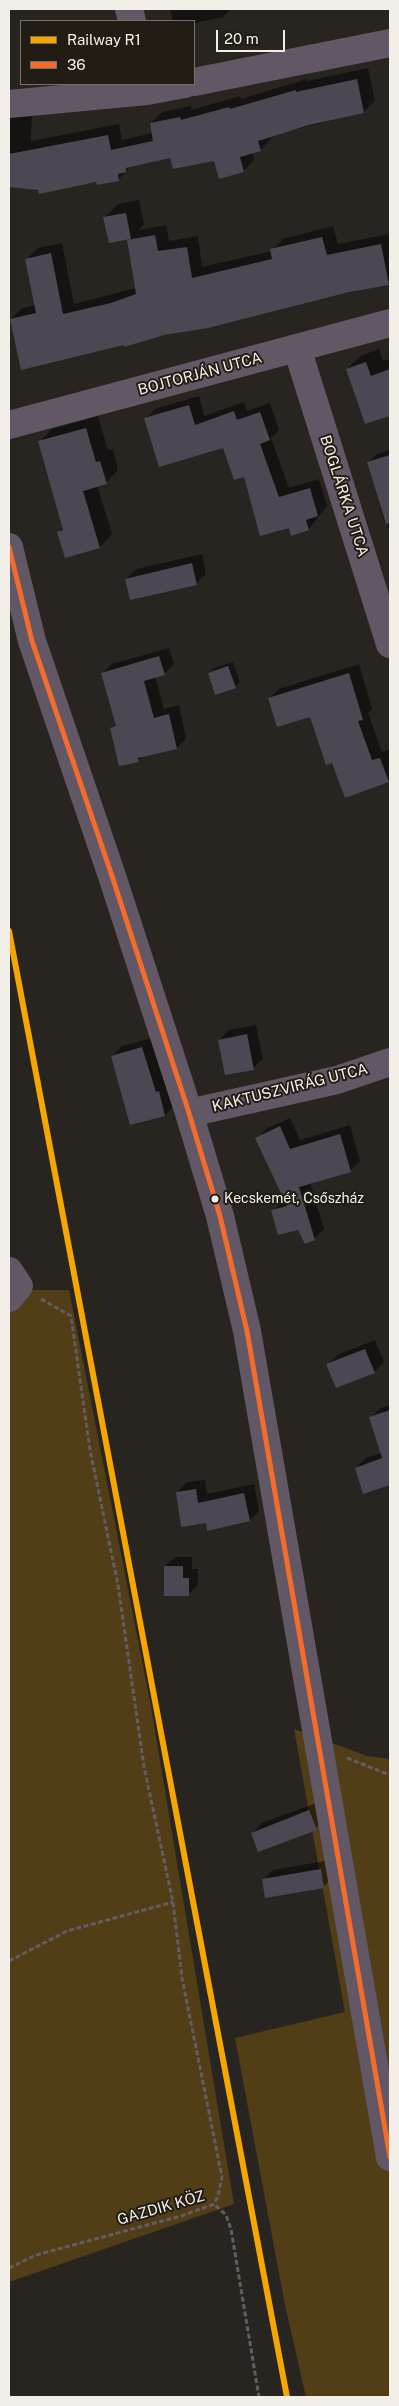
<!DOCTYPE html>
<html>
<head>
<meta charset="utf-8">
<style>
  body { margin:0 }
  #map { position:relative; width:399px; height:2406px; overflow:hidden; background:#282520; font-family:"Public Sans",sans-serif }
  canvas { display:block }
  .frame { position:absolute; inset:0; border:10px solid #f2efe9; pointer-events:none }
  .legend { position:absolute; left:20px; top:20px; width:175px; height:65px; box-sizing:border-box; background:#211d14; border:1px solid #757169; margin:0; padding:6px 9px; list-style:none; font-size:15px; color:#f2efe9 }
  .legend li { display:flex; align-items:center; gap:10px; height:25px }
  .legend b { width:25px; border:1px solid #757169 }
  .scale { position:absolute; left:216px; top:30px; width:69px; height:22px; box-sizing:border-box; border:2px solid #f2efe9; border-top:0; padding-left:6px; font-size:15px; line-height:18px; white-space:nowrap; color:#f2efe9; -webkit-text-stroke:4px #211d14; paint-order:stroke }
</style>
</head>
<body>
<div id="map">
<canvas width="399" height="2406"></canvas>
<div class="frame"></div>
<ul class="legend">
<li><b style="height:6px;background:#f7a600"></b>Railway R1</li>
<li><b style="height:6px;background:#f36c2b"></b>36</li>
</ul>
<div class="scale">20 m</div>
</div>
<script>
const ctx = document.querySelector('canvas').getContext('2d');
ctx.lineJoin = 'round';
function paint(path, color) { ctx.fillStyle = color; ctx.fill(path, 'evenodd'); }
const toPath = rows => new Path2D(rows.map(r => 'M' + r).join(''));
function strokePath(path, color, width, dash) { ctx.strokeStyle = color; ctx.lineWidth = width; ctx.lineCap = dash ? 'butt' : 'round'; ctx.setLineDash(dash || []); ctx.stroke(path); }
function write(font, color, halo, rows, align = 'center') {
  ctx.font = font + ' "Public Sans",sans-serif'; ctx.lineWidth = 4; ctx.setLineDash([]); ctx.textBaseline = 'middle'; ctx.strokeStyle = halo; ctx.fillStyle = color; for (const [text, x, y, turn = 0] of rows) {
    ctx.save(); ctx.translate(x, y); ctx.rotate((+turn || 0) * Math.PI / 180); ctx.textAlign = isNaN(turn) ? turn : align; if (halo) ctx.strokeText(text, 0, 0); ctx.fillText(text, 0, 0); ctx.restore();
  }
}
paint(toPath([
  [9,1290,69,1290,150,1701,234,2204,9,2282],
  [294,1729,367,1756,390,1759,390,2397,306,2397,285,2305,235,2038,345,2012]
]), '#513e17');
paint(toPath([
  [170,9,231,9,223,17,194,23,194,21,173,21],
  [368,68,375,101,364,112,270,136,271,139,260,150,252,152,254,160,243,171,215,159,171,156,132,165,118,180,39,189,9,186,9,107,32,108,31,141,119,124,122,140,153,133,151,123,162,112,191,106,191,110,240,96,241,99,307,79,307,81],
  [139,200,144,224,139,230,166,225,169,241,198,236,202,267,272,251,283,239,333,226,338,244,390,234,390,281,125,344,11,319,22,308,36,305,27,259,38,248,62,243,74,304,136,288,128,240,131,237,110,242,105,217,118,204],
  [379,349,383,361,388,359,390,366,390,412,387,415,347,369,360,356],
  [199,396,204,416,244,402,247,411,270,403,279,430,271,438,289,488,319,479,327,506,309,529,290,526,244,476,224,446,146,418,155,409],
  [98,416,108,450,113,449,118,470,106,483,97,485,112,534,100,547,66,557,59,532,63,527,39,442,52,429],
  [390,450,390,532,386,520,384,521,368,463,377,454],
  [202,554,206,574,196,584,126,579,136,569],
  [169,648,174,664,164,674,155,676,164,709,179,705,186,739,177,748,143,756,138,761,112,728,117,723,102,674,112,664],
  [233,662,240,682,235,687,209,673,214,668],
  [359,664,372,709,368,713,382,752,390,749,390,779,346,797,333,761,311,715,270,698,279,689],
  [256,1025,263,1059,253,1068,219,1040,229,1030],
  [152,1038,175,1105,165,1115,131,1124,112,1056,122,1046],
  [290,1118,300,1140,350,1125,360,1161,350,1171,310,1182,324,1229,314,1239,272,1211,285,1200,257,1139,266,1129],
  [375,1340,384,1362,374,1372,328,1364,337,1355],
  [390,1405,390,1483,364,1492,356,1468,366,1458,382,1453,371,1417,381,1408],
  [205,1480,207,1494,254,1484,259,1511,250,1520,207,1522,177,1492,187,1482],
  [175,1557,192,1557,192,1569,198,1569,198,1585,188,1595,165,1566],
  [319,1802,326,1819,316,1828,253,1833,262,1823],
  [330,1860,333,1877,323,1887,263,1880,273,1870]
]), '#0007');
paint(toPath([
  [357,79,364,113,309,125,258,141,261,151,240,157,244,172,219,179,214,161,173,169,170,158,126,168,126,172,118,174,119,181,97,185,96,182,39,194,38,190,9,187,9,154,108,135,111,150,153,141,150,123,180,117,181,120,229,107,230,109,296,90,296,92],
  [126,213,131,239,109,243,103,217],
  [155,235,158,251,187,247,192,278,272,259,270,249,322,237,327,255,381,244,389,285,349,292,208,328,164,335,124,347,124,345,21,370,10,319,36,313,25,259,51,253,63,314,111,303,136,294,127,240],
  [366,362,371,376,390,369,390,416,365,424,346,369],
  [189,405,195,425,234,411,237,420,260,412,270,440,260,444,279,497,310,488,318,516,306,520,309,530,291,536,289,528,260,536,244,477,234,480,223,448,159,467,144,418],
  [86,428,96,462,100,461,107,484,83,491,100,548,65,558,57,532,63,530,38,441],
  [390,455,390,523,386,524,367,462],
  [192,563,197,585,130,600,125,579],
  [159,656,165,675,144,681,154,718,169,714,177,749,138,758,139,762,119,766,110,728,116,726,101,673],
  [228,666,236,688,215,695,208,673],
  [349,673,363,720,358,721,372,760,380,758,389,782,345,798,332,763,326,765,310,717,277,727,268,698],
  [247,1034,254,1070,225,1075,218,1040],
  [142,1047,156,1092,159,1091,165,1116,130,1125,111,1056],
  [280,1126,290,1149,340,1134,351,1172,299,1187,315,1240,305,1244,298,1230,278,1235,271,1210,287,1206,255,1138],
  [365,1349,375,1373,336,1388,326,1364],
  [390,1410,390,1485,363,1494,355,1468,382,1458,369,1417],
  [196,1489,198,1503,244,1493,250,1521,207,1531,206,1523,181,1527,176,1492],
  [164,1566,183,1566,183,1578,189,1578,189,1596,164,1596],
  [309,1810,317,1830,258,1852,251,1833],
  [321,1869,324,1888,265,1898,262,1879]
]), '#4c4753');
strokePath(toPath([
  [41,1299,71,1316,90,1450,118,1585,144,1767,173,1902,182,1978,222,2177,218,2196,214,2204],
  [347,1758,390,1775],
  [9,1961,67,1931,173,1902],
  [9,2268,36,2255,181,2216,214,2204,226,2215,231,2229,259,2397]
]), '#635c61', 3, [5, 2.5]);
strokePath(toPath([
  [129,9,132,21],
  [194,82,390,43],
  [9,104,147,91,185,84],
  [297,348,390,644],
  [9,425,390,323],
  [9,547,32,641,112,876,189,1113,220,1216,247,1331,390,2157],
  [189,1113,337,1080,390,1062],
  [9,1271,19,1286,9,1298]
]), '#625764', 28);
strokePath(toPath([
  [9,547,32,641,112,876,189,1113,220,1216,247,1331,390,2157]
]), '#f36c2b', 5);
strokePath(toPath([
  [9,931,287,2397]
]), '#f7a600', 6);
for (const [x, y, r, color] of [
  [215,1199,4.5,"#f2efe9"]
]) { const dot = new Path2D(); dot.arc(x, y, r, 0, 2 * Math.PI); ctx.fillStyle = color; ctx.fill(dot); strokePath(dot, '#211d14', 2); }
write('14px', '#f2efe9', '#211d14', [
  ["Kecskemét, Csőszház",224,1199]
], 'left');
write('15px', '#f2efe9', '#211d14', [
  ["BOJTORJÁN UTCA",200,374,-15],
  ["BOGLÁRKA UTCA",344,496,72],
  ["KAKTUSZVIRÁG UTCA",290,1088,-14],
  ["GAZDIK KÖZ",161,2208,-16]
]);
</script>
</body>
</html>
